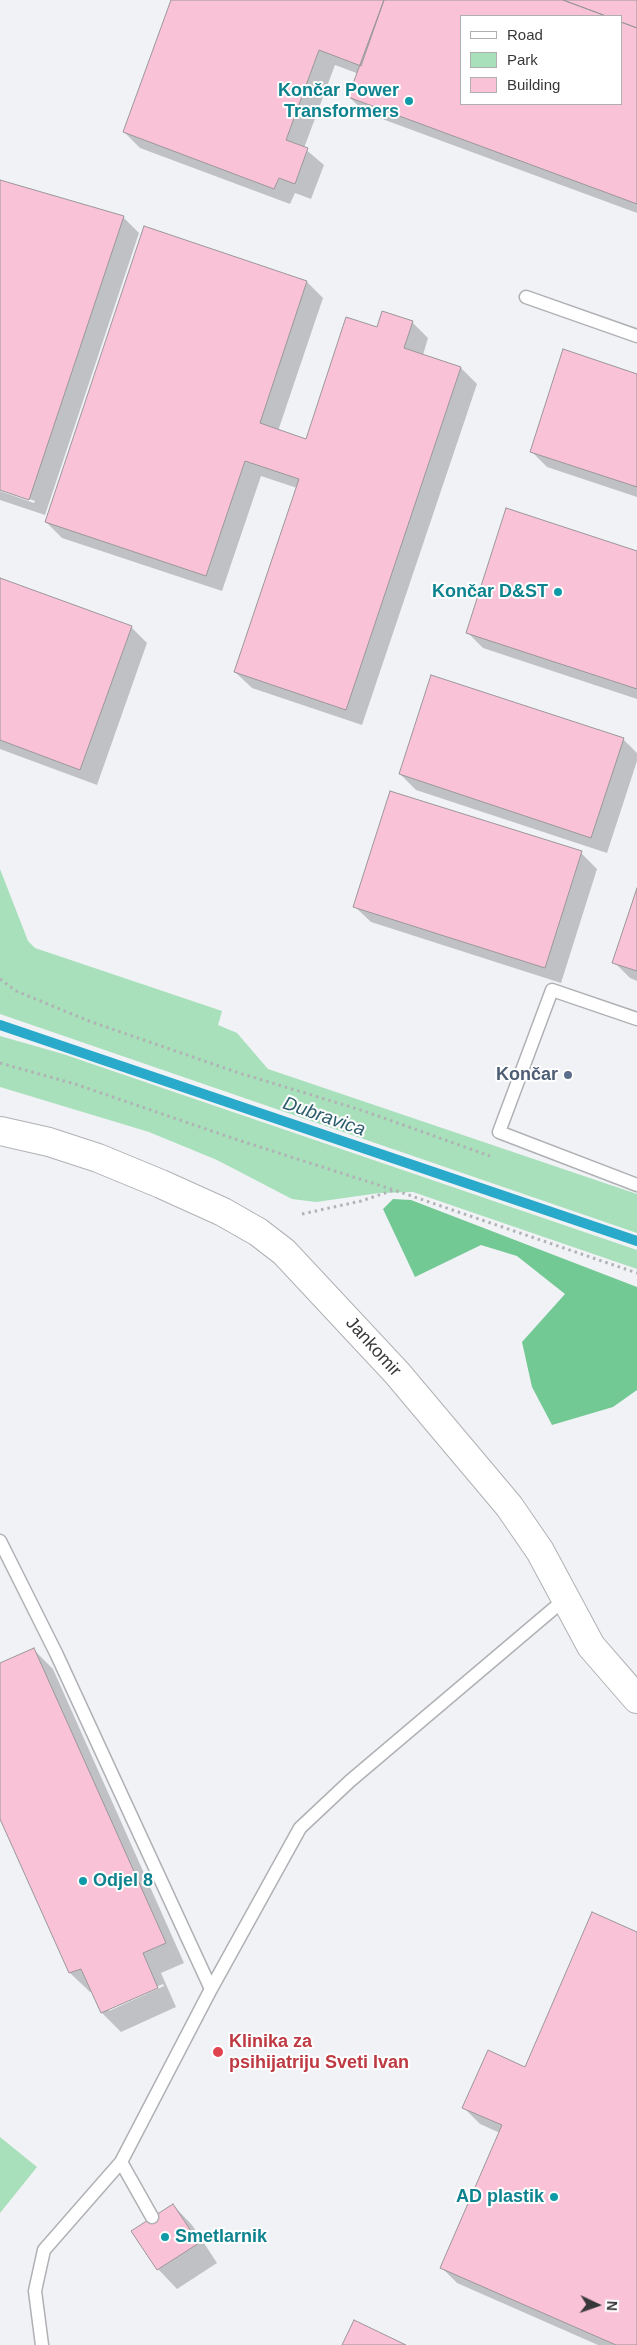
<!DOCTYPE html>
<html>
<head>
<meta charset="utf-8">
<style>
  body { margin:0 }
  #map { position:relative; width:637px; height:2345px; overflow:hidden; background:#f1f2f6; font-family:Arial,sans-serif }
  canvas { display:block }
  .legend { position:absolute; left:460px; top:15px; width:162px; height:90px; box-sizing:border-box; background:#fff; border:1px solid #afafb0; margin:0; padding:6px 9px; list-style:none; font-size:15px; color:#38383a }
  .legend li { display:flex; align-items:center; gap:10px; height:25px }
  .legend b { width:25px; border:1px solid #afafb0 }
  .north { position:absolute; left:572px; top:2280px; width:50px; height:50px; -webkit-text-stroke:4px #fff; paint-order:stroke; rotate:93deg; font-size:14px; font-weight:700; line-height:20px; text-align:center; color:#38383a }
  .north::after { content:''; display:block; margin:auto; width:18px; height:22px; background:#38383a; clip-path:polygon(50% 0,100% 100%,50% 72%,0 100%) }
</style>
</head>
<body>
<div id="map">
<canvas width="637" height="2345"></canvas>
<ul class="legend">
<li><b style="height:6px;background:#fff"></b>Road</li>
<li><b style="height:14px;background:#a7e0ba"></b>Park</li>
<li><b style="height:14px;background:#fac2d6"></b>Building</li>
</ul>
<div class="north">N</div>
</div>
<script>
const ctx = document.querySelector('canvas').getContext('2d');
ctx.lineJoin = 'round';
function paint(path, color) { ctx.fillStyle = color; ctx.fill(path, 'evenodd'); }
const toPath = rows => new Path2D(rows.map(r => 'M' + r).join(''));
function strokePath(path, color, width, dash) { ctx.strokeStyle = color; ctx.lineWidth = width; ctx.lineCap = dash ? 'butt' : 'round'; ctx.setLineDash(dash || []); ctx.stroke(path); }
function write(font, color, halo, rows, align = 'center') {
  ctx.font = font + ' Arial,sans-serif'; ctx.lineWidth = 4; ctx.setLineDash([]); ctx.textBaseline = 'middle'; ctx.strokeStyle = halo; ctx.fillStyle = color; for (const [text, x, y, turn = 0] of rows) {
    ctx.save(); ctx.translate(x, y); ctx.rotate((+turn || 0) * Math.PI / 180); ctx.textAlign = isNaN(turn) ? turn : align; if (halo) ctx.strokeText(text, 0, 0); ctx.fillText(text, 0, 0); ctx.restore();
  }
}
paint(toPath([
  [0,869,28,941,35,948,222,1011,218,1025,237,1033,268,1069,637,1194,637,1233,0,1014],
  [0,1036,63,1054,637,1250,637,1269,413,1192,379,1193,316,1202,292,1199,217,1160,149,1132,0,1087],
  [0,2137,37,2167,0,2213]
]), '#a7e0ba');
paint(toPath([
  [393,1199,411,1200,637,1287,637,1390,613,1407,552,1425,532,1387,522,1342,565,1294,517,1256,481,1245,415,1277,383,1209]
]), '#72c993');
paint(toPath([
  [173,0,637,0,637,213,366,113,349,97,359,74,335,65,304,148,324,165,311,199,295,193,290,204,140,148,124,132],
  [461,16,621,16,621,104,461,104],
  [123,217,139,233,45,515,0,500,0,491,34,503,35,501,0,489],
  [145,228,307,282,323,298,278,431,307,440,378,329,412,322,428,338,423,355,461,368,477,384,362,725,252,688,235,672,297,488,261,476,222,591,62,538,46,522],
  [637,375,637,497,547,467,531,451],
  [637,552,637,699,483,648,467,632],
  [0,579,131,627,147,643,97,785,0,749],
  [623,739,637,753,637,761,607,853,416,790,400,774],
  [581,853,597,869,561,983,371,922,354,906],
  [637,892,637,981,630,978,614,962],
  [34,1650,53,1669,184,1963,161,1973,176,2007,121,2032,102,2013,92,1991,90,1992,70,1973,0,1816,0,1665],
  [163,1984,164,1986,109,2011,109,2008],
  [637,1933,637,2345,598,2345,457,2283,441,2267,500,2133,480,2124,464,2108,526,2068],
  [173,2205,192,2225,217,2263,177,2289,158,2269]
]), '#0003');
strokePath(toPath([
  [0,1025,637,1241]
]), '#2aaacb', 10);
const building = toPath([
  [171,0,384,0,361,66,319,50,286,140,308,148,295,184,279,178,274,189,123,132,171,0],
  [384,0,563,0,606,16,461,16,461,104,621,104,621,22,637,28,637,204,348,97,384,0],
  [563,0,637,0,637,28,621,22,621,16,606,16,563,0],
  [0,180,124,216,29,500,0,490,0,180],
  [144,226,307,281,260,423,306,439,346,317,377,327,382,311,413,321,404,348,461,367,346,710,234,672,299,479,245,461,206,576,45,522,144,226],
  [563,349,637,374,637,487,530,452,563,349],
  [506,508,637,551,637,689,466,633,506,508],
  [0,578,132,626,80,770,0,740,0,578],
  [431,675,624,738,591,838,399,774,431,675],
  [390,791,582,851,545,968,353,907,390,791],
  [637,888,637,971,612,963,637,888],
  [34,1648,166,1943,143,1953,158,1988,101,2013,81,1969,69,1973,0,1819,0,1663,34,1648],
  [592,1912,637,1932,637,2345,616,2345,440,2268,502,2125,462,2108,488,2050,525,2067,592,1912],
  [173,2204,199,2243,157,2270,131,2231,173,2204],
  [354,2320,406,2345,342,2345,354,2320]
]);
paint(building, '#fac2d6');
strokePath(building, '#9a9798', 1);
const lane = toPath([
  [526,297,637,336],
  [637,1019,552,990,499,1132,637,1185],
  [0,1541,56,1653,211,1989,121,2162,152,2217],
  [211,1989,300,1828,350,1781,565,1599],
  [42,2345,35,2291,44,2250,121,2162]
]);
const secondary = toPath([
  [0,1131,49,1142,98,1158,161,1184,223,1212,258,1232,284,1252,397,1373,509,1506,540,1551,591,1646,637,1699]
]);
strokePath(lane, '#b0b1b4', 15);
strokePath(secondary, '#b0b1b4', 30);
strokePath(toPath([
  [0,979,16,991,89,1021,236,1072,364,1111,490,1156],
  [0,1063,75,1084,238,1140,394,1190],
  [302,1214,361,1201,394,1190,637,1273]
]), '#b1b2b5', 3, [2.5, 4]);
strokePath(lane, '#fff', 12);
strokePath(secondary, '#fff', 28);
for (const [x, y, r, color] of [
  [409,101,5,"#0f9aa8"],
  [558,592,5,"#0f9aa8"],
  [568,1075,5,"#5c6f8a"],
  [83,1881,5,"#0f9aa8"],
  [218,2052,6,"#e0444e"],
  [554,2197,5,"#0f9aa8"],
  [165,2237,5,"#0f9aa8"]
]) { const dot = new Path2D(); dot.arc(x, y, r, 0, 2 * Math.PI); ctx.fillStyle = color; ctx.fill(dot); strokePath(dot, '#fff', 2); }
write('bold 18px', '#0d838f', '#fff', [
  ["Končar Power",399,91],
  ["Transformers",399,112],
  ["Končar D&ST",548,592],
  ["Odjel 8",93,1881,"left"],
  ["AD plastik",544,2197],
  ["Smetlarnik",175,2237,"left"]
], 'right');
write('bold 18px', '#4e5e75', '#fff', [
  ["Končar",558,1075]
], 'right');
write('18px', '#38383a', '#fff', [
  ["Jankomir",373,1347,48]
]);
write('bold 18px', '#be3a42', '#fff', [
  ["Klinika za",229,2042],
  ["psihijatriju Sveti Ivan",229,2063]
], 'left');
write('italic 19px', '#2c5d6c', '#fff', [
  ["Dubravica",324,1117,19]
]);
</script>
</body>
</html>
